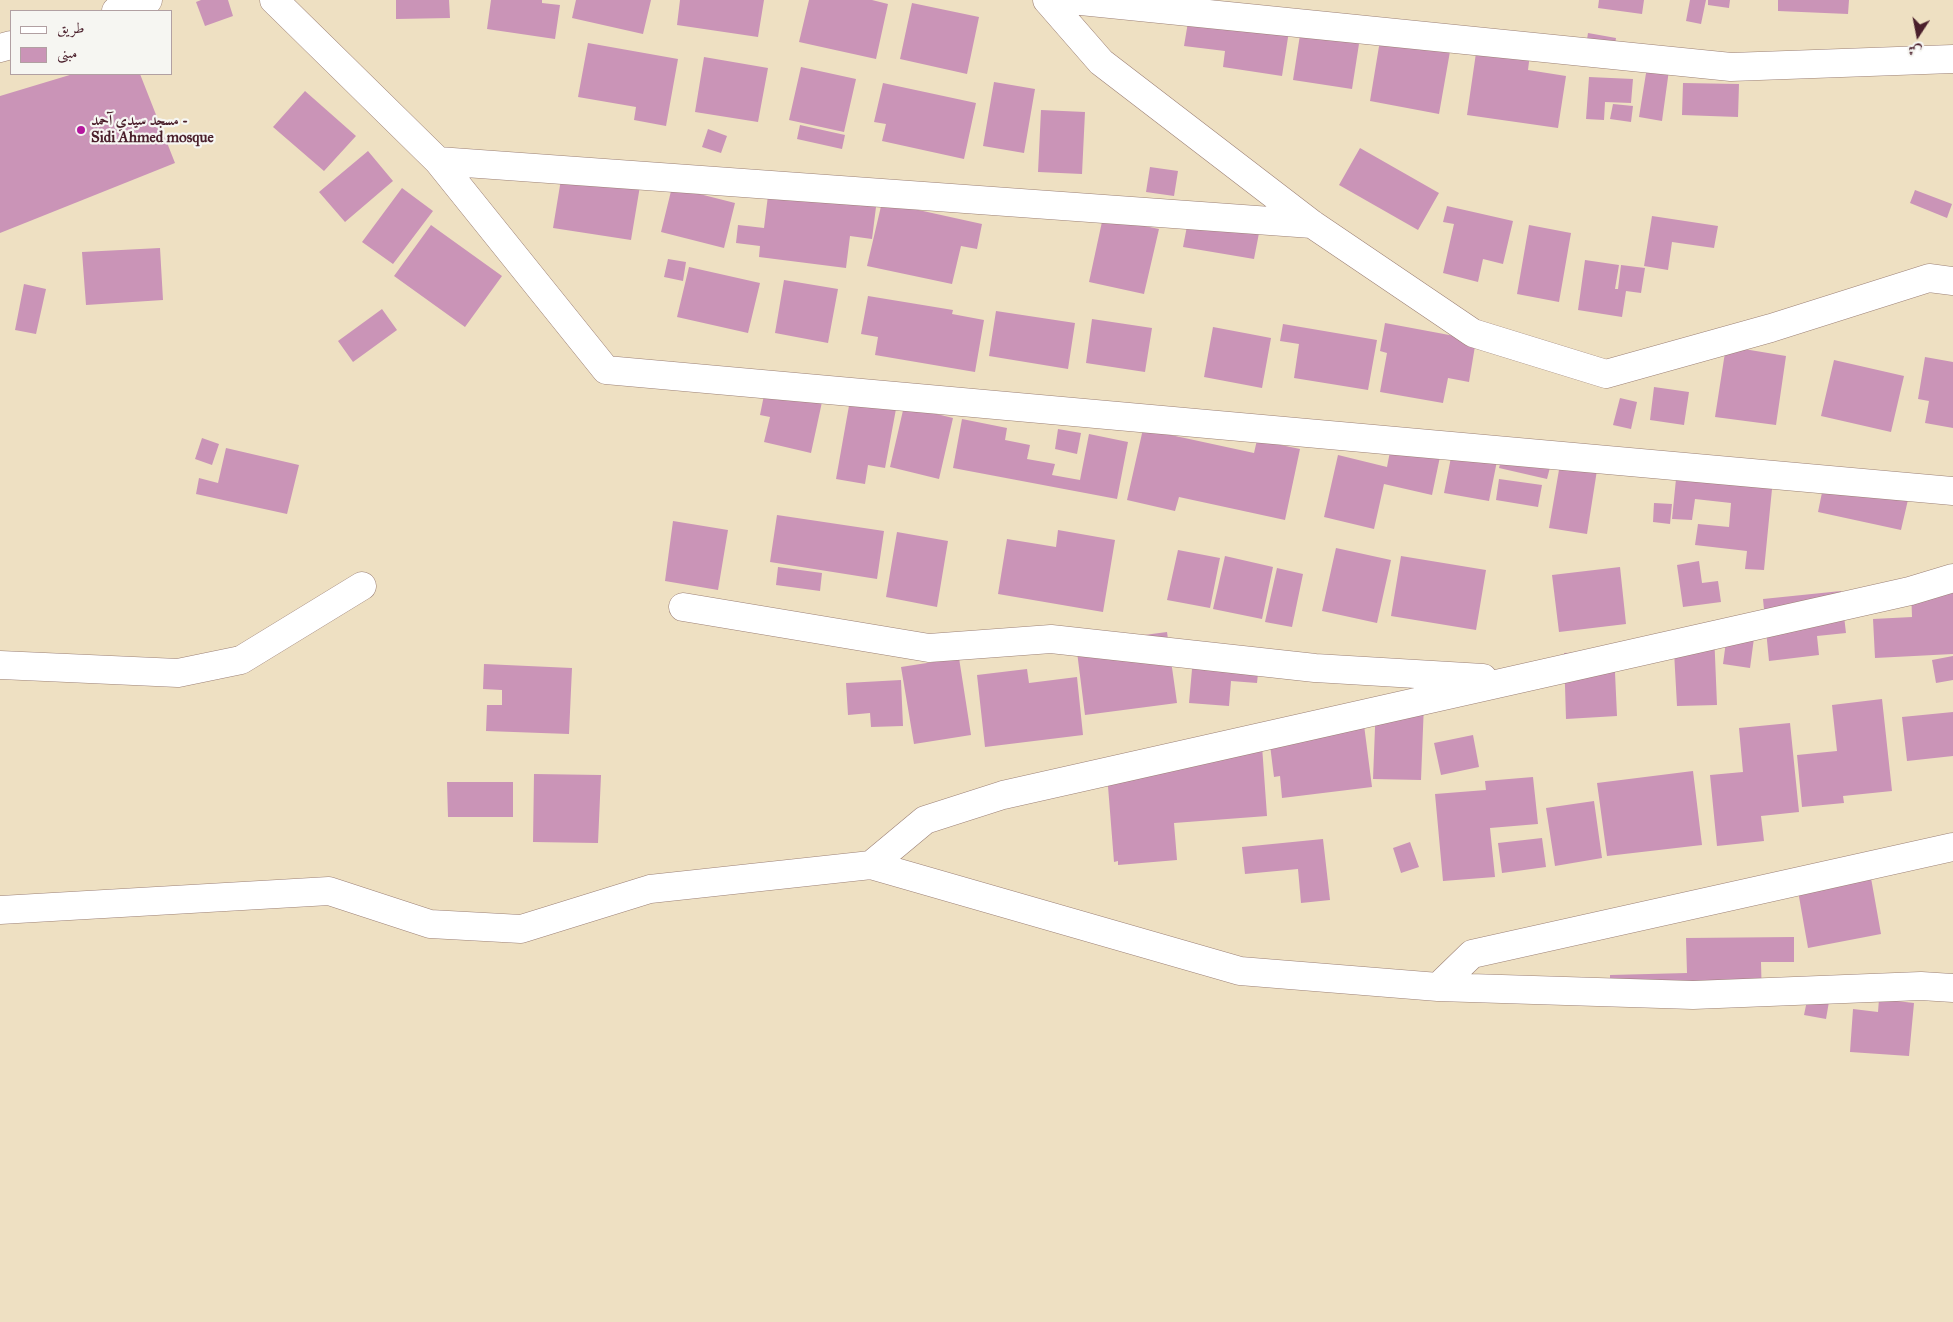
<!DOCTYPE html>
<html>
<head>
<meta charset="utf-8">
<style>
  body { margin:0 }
  #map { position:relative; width:1953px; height:1322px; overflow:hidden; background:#eee0c2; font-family:"IM FELL Great Primer",Amiri,serif }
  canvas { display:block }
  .legend { position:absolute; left:10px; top:10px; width:162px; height:65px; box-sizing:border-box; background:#f6f6f2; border:1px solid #b1a0a2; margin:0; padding:6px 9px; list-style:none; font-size:15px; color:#4a1f2b }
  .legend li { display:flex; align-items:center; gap:10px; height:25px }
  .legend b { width:25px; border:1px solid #b1a0a2 }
  .north { position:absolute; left:1893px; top:10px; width:50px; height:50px; -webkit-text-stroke:4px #f6f6f2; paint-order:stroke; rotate:191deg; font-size:14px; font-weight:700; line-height:20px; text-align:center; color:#4a1f2b }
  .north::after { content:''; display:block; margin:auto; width:18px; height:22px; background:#4a1f2b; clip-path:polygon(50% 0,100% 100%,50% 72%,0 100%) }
</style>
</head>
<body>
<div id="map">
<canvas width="1953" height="1322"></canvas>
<ul class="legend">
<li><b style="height:6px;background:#fff"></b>طريق</li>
<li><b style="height:14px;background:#ca94b7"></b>مبنى</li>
</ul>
<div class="north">ش</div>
</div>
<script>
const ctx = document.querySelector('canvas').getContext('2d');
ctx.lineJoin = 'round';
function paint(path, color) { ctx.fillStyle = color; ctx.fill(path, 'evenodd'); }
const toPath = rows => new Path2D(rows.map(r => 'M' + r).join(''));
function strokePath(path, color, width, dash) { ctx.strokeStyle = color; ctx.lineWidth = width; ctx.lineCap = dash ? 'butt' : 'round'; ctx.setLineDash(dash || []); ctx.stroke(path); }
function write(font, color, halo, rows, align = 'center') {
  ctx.font = font + ' "IM FELL Great Primer",Amiri,serif'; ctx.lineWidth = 4.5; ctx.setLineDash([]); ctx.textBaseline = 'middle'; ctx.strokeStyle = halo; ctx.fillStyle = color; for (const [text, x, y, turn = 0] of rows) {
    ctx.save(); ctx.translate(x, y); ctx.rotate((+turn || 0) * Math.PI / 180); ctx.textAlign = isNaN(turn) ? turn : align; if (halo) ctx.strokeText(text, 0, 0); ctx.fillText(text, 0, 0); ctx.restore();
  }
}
paint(toPath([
  [201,0,228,0,233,16,205,26,196,2],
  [396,0,449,0,450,18,396,19],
  [491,0,542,0,542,3,560,5,555,39,487,29],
  [576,0,651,0,643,34,572,18],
  [680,0,764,0,758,37,677,25],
  [809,0,872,0,888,4,876,59,799,42],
  [1599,0,1644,0,1642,14,1598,8],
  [1690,0,1706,0,1701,24,1686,21],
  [1708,0,1730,0,1729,8,1708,5],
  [1778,0,1849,0,1848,14,1778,11],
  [912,3,979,17,967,74,900,59],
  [1191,4,1291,18,1282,76,1223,67,1225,51,1184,46],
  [1302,22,1361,31,1352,89,1293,80],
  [1382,28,1452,40,1439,114,1370,101],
  [1588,33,1616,38,1612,64,1584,59],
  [588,43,678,59,666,126,634,120,636,107,578,97],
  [1477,46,1530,54,1528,70,1566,76,1558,128,1467,115],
  [704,57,768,68,758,122,695,112],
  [801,67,856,79,844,132,789,120],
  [1647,67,1669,70,1662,121,1639,117],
  [73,74,140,74,175,163,0,233,0,96],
  [1589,77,1633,79,1631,103,1605,102,1604,120,1586,119],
  [994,82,1035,89,1024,153,983,146],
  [883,83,976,103,964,159,882,141,886,124,874,122],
  [1683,83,1739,84,1738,117,1682,115],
  [305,91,356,136,324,171,273,127],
  [1613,104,1633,106,1631,122,1610,119],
  [1041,110,1085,112,1082,174,1038,172],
  [800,125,845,135,842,149,797,139],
  [708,129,727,136,721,153,702,147],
  [1360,148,1439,193,1418,230,1339,185],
  [368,151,393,181,345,222,319,192],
  [563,167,641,180,631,240,553,228],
  [1150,167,1178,171,1174,196,1146,192],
  [770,179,877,199,872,239,850,236,846,268,759,257,760,246,736,243,738,225,764,228],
  [672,187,735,203,724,248,661,232],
  [402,188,433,211,393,264,362,242],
  [1915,190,1952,204,1947,218,1910,203],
  [882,202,982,224,977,249,961,246,952,284,867,266],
  [1447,206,1513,221,1503,264,1483,259,1478,282,1443,273,1454,224,1443,222],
  [1652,216,1718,226,1714,248,1672,242,1668,270,1644,266],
  [1103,217,1159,229,1144,294,1089,282],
  [1188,221,1259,233,1254,259,1183,247],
  [431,225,502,276,465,327,394,276],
  [1529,225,1571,233,1559,302,1517,294],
  [160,248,163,300,86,305,82,252],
  [668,259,686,262,683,281,664,277],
  [1585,260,1619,265,1615,289,1618,289,1621,265,1645,268,1641,293,1626,291,1622,317,1578,310],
  [689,267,760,283,748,333,677,317],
  [784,280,838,289,828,343,775,333],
  [24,284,46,289,36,334,15,330],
  [868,296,953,310,952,314,984,320,975,372,875,355,878,337,861,334],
  [382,309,397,330,353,362,338,341],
  [996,311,1075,323,1068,369,989,356],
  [1092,319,1152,328,1145,372,1086,363],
  [1385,323,1476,340,1469,382,1448,378,1443,403,1380,392,1387,353,1380,351],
  [1283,324,1377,340,1368,390,1294,378,1299,344,1280,341],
  [1213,327,1271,338,1262,388,1204,377],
  [1726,346,1786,356,1776,425,1715,417],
  [1925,357,1953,362,1953,428,1925,423,1929,401,1918,399],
  [1834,360,1904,376,1891,432,1821,416],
  [768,375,825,388,811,453,764,442,770,417,760,415],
  [1654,387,1689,392,1684,425,1650,420],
  [1620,398,1637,402,1631,429,1613,425],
  [850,400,896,409,885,468,868,465,865,484,836,479],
  [904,406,953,418,939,479,890,467],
  [962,419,1007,428,1005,440,1030,445,1027,459,1055,464,1052,475,1080,480,1089,434,1128,442,1117,499,953,468],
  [1058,429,1081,433,1077,454,1055,449],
  [1143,429,1254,453,1257,440,1300,449,1285,520,1179,497,1175,511,1127,500],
  [202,438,219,444,212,465,195,459],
  [1392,441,1441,452,1432,495,1384,484,1374,529,1324,517,1338,455,1387,467],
  [1506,441,1554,452,1547,479,1499,468],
  [1453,447,1498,456,1489,501,1444,493],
  [226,448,299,465,287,514,196,494,199,478,218,483],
  [1560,464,1597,470,1587,534,1549,528],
  [1677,469,1773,479,1764,570,1745,569,1747,551,1695,545,1698,524,1729,527,1731,503,1695,499,1692,520,1672,519],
  [1826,473,1910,491,1901,530,1818,512],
  [1499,479,1542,485,1538,507,1496,500],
  [1654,503,1672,504,1670,524,1653,522],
  [777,515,884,531,877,579,770,562],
  [673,521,728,530,718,590,665,581],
  [1058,530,1115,540,1103,612,998,594,1007,539,1056,547],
  [897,532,948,541,937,607,886,597],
  [1336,548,1391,560,1377,623,1322,611],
  [1178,550,1220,558,1210,608,1167,600],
  [1225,556,1273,567,1262,619,1213,609],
  [1401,556,1486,570,1476,630,1391,616],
  [1699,561,1702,583,1718,581,1721,602,1683,607,1677,565],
  [778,567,822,573,820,591,776,585],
  [1620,567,1626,624,1559,632,1552,575],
  [1277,568,1303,574,1292,627,1265,622],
  [1953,585,1953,654,1875,658,1873,619,1912,617,1911,588],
  [1841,591,1846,633,1817,636,1819,655,1769,661,1763,599],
  [1167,632,1177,703,1085,715,1076,644],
  [1714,632,1717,705,1677,706,1673,633],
  [1727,634,1754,638,1750,668,1723,664],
  [1614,651,1617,716,1566,719,1564,653],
  [1953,656,1953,680,1936,683,1932,660],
  [959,658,971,735,914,744,901,667],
  [1193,658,1259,664,1257,683,1231,681,1229,706,1189,703],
  [484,664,572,668,569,734,486,731,487,705,502,705,502,690,483,689],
  [1027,669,1029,683,1077,677,1083,735,985,747,977,675],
  [901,680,903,726,871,727,870,713,848,715,846,683],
  [1882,699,1892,791,1843,796,1844,803,1802,807,1797,755,1837,751,1832,705],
  [1376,702,1424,703,1421,780,1373,779],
  [1953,712,1953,756,1907,761,1902,717],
  [1790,723,1799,812,1761,816,1764,841,1717,846,1710,775,1743,772,1739,728],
  [1364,725,1372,787,1282,798,1280,776,1274,777,1269,737],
  [1473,735,1479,767,1441,775,1434,743],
  [1262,746,1267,816,1174,823,1177,860,1118,865,1118,861,1114,862,1106,761],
  [1693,771,1702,845,1607,856,1597,783],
  [534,774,601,775,598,843,533,842],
  [1533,777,1538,824,1490,828,1495,877,1443,881,1435,794,1486,790,1485,781],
  [447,782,513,782,513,817,448,817],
  [1594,801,1602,858,1555,866,1546,808],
  [1542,838,1546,867,1502,873,1498,843],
  [1323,839,1330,900,1301,903,1298,869,1245,874,1242,847],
  [1410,842,1419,867,1401,873,1393,848],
  [1871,878,1881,934,1808,948,1798,891],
  [1794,937,1794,962,1761,962,1762,1002,1610,1005,1610,975,1687,973,1686,938],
  [1810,986,1831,990,1826,1019,1804,1015],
  [1879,999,1914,1003,1909,1056,1850,1052,1853,1009,1878,1012]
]), '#ca94b7');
const minor = toPath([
  [274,0,438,161,606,370,1953,491],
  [1047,0,1101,62,1312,224,1473,333,1606,374,1771,328,1929,278,1953,281],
  [1071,0,1731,67,1953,59],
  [438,161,1312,224],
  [683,607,929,648,1051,639,1315,668,1483,678],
  [0,665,178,673,241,660,362,586],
  [871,865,925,820,1003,795,1910,591,1953,578],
  [0,910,329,891,430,924,521,929,650,889,871,865,1240,971,1438,987,1693,995,1921,986,1953,988],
  [1438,987,1472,954,1953,847]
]);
const tertiary = toPath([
  [116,11,148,0],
  [0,48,11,45]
]);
strokePath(minor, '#9c8076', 29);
strokePath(tertiary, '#9c8076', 29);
strokePath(minor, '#fff', 28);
strokePath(tertiary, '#fff', 28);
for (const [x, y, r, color] of [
  [81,130,5,"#b5179e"]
]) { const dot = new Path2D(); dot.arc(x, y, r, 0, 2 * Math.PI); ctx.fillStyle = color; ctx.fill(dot); strokePath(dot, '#f6f6f2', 2); }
write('bold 15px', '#4a1f2b', '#f6f6f2', [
  ["مسجد سيدي آحمد -",91,121],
  ["Sidi Ahmed mosque",91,138]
], 'left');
</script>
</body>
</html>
